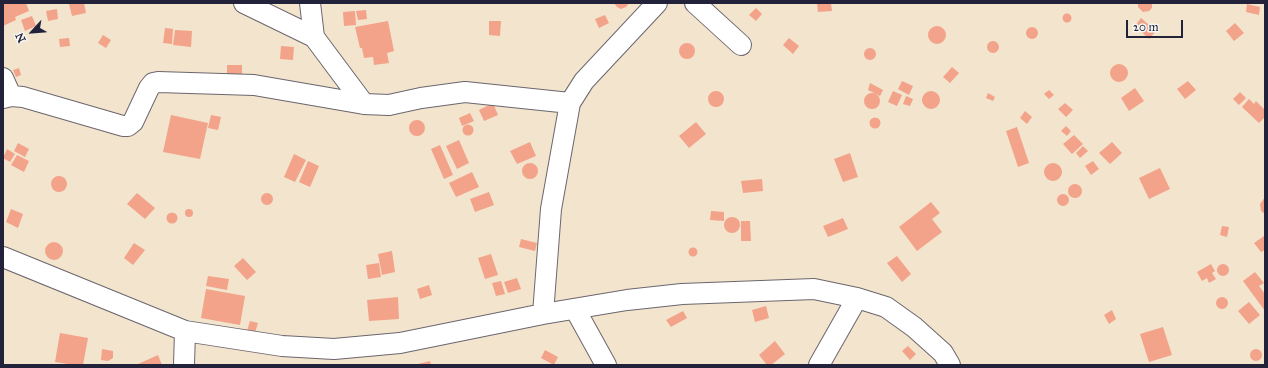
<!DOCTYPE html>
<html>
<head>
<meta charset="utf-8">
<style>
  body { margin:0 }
  #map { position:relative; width:1268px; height:368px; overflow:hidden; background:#f3e4cd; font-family:"IM FELL Great Primer",serif }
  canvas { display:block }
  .frame { position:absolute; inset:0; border:4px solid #22223b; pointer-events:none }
  .north { position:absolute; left:12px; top:12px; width:40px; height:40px; -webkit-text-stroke:3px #f6f6f2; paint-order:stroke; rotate:244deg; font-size:11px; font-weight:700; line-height:16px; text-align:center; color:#22223b }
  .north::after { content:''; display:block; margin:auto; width:14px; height:18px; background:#22223b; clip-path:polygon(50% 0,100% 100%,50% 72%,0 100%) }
  .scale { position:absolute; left:1126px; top:20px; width:57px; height:18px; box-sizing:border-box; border:2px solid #22223b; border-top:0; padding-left:5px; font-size:12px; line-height:14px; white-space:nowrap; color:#22223b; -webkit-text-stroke:3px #f6f6f2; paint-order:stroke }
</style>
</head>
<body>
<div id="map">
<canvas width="1268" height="368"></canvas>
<div class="frame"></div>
<div class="north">N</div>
<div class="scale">20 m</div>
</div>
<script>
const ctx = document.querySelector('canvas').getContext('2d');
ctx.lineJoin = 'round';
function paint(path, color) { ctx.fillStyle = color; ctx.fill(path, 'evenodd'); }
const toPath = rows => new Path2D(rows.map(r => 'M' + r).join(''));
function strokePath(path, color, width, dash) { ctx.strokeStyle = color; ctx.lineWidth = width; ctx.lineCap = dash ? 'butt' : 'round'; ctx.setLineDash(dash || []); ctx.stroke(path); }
paint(toPath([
  [3,3,26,3,29,11,15,17,16,20,3,26],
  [72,3,84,3,86,13,72,16,69,4],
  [614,3,629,3,626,7,621,9,617,7],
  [817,3,831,3,832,11,818,12],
  [1138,3,1152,3,1152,8,1149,11,1143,12,1138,7],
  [1247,4,1260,7,1259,15,1246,12],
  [756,8,762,14,756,21,749,15],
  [57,9,58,19,48,21,46,11],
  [366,10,367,19,358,20,356,11],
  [355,11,356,25,344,26,343,12],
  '1062.5 18a4.5 4.5 0 1 1 9 0a4.5 4.5 0 1 1-9 0Z',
  [605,15,609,23,599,28,595,19],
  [32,16,36,26,25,31,21,20],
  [1141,18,1156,31,1149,39,1135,26],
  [388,21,394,51,387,53,389,63,374,65,373,57,364,58,362,48,360,48,355,27],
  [489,21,501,21,500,36,489,35],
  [1235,23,1244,33,1234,41,1226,31],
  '928 35a9 9 0 1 1 18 0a9 9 0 1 1-18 0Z',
  '1026 33a6 6 0 1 1 12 0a6 6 0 1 1-12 0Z',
  [165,28,173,29,172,44,163,43],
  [175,30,192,31,191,47,173,45],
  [103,35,111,40,106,48,98,43],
  [69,38,70,46,60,47,59,39],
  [789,38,799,46,793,54,783,45],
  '987 47a6 6 0 1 1 12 0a6 6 0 1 1-12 0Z',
  '679 51a8 8 0 1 1 16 0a8 8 0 1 1-16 0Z',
  [281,46,294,47,293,60,280,59],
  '864 54a6 6 0 1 1 12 0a6 6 0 1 1-12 0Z',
  '1110 73a9 9 0 1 1 18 0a9 9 0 1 1-18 0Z',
  [227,65,242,65,242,77,227,77],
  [952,67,959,73,950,83,943,77],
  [19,68,21,75,16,77,13,70],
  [902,81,913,86,909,95,898,89],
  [1188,81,1196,90,1185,99,1177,89],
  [870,83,883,90,880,96,868,90],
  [1135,88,1144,101,1129,111,1121,98],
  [1049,90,1054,95,1049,99,1044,94],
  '922 100a9 9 0 1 1 18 0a9 9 0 1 1-18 0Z',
  [893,91,902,95,897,106,888,102],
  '708 99a8 8 0 1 1 16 0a8 8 0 1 1-16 0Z',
  [1240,92,1246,98,1239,105,1233,99],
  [988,93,995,97,993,101,986,98],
  '864 101a8 8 0 1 1 16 0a8 8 0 1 1-16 0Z',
  [906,96,913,99,910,106,903,104],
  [1249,99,1254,104,1256,101,1265,110,1265,117,1259,123,1242,107],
  [493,103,498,115,484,121,479,110],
  [1065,103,1073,110,1066,117,1058,109],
  [1025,111,1032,117,1027,124,1020,118],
  [470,113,474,121,462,126,459,118],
  [171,115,208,123,200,159,163,152],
  [211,115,221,117,218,130,208,128],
  '869.5 123a5.5 5.5 0 1 1 11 0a5.5 5.5 0 1 1-11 0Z',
  '409 128a8 8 0 1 1 16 0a8 8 0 1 1-16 0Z',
  [696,122,706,134,689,148,679,136],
  '462.5 130a5.5 5.5 0 1 1 11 0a5.5 5.5 0 1 1-11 0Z',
  [1066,126,1071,131,1067,136,1061,131],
  [1017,127,1029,163,1018,167,1006,131],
  [1074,135,1083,144,1072,154,1063,144],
  [459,140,469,163,457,169,446,146],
  [530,142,536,156,517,164,510,151],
  [1112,142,1122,153,1110,164,1099,153],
  [18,143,29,149,25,157,14,151],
  [440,145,453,175,444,179,431,149],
  [1083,146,1088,151,1080,158,1076,153],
  [7,149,15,154,10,162,3,158],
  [850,153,858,177,843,182,834,159],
  [294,154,306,160,295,182,284,177],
  [17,155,29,161,24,172,11,165],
  [308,161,319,166,310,187,299,182],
  [1093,161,1099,169,1091,175,1085,166],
  '522 171a8 8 0 1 1 16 0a8 8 0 1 1-16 0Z',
  '1044 172a9 9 0 1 1 18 0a9 9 0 1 1-18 0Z',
  [1160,168,1170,189,1149,199,1139,178],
  [472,172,479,187,456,197,449,183],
  '51 184a8 8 0 1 1 16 0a8 8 0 1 1-16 0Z',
  [762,179,763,191,743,193,741,181],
  '1068 191a7 7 0 1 1 14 0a7 7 0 1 1-14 0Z',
  [489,192,494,205,475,212,470,199],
  '261 199a6 6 0 1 1 12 0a6 6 0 1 1-12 0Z',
  [137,193,155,208,145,219,127,204],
  '1057 200a6 6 0 1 1 12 0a6 6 0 1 1-12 0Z',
  [1265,197,1265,214,1261,211,1260,204],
  [931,202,940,213,932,219,942,232,917,251,899,227],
  '185 213a4 4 0 1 1 8 0a4 4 0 1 1-8 0Z',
  [11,209,23,214,18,228,6,222],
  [711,211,724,212,724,221,710,220],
  '166.5 218a5.5 5.5 0 1 1 11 0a5.5 5.5 0 1 1-11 0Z',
  '724 225a8 8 0 1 1 16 0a8 8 0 1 1-16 0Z',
  [843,218,848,229,828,237,823,226],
  [741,221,750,221,751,241,741,241],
  [1222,226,1229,227,1227,237,1220,235],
  [1264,236,1265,238,1265,250,1261,252,1254,243],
  [521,239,537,243,535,251,519,247],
  '45 251a9 9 0 1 1 18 0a9 9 0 1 1-18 0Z',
  [134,243,145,250,133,265,124,258],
  '688.5 252a4.5 4.5 0 1 1 9 0a4.5 4.5 0 1 1-9 0Z',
  [392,251,395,272,382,275,378,254],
  [491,254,498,275,485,279,478,258],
  [897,256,911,274,902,282,887,263],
  [243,258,256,272,247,280,234,266],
  [379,263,381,277,368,279,366,265],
  [1211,264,1215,271,1212,273,1216,279,1209,283,1207,278,1202,281,1197,272],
  '1217 270a6 6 0 1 1 12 0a6 6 0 1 1-12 0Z',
  [1255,272,1264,283,1259,286,1265,294,1265,311,1243,281],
  [208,276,229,279,227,290,206,286],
  [517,278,521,289,508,293,504,282],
  [501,281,505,294,496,296,492,283],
  [429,285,432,295,420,299,417,289],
  [206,289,245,296,240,325,201,318],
  [398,297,399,319,369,321,367,300],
  '1216 303a6 6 0 1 1 12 0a6 6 0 1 1-12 0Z',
  [1249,302,1260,315,1249,324,1238,311],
  [766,306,769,318,755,322,752,310],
  [1112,310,1116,319,1109,324,1104,315],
  [683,311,687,318,671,327,666,320],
  [250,321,258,323,255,333,247,331],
  [1163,327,1172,355,1149,362,1140,334],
  [60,333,88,338,83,365,74,365,55,362],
  [775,341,785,354,771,365,767,365,759,355],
  [908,346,916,354,910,360,902,351],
  [102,349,113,351,113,358,108,361,101,360],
  '1250 355a6 6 0 1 1 12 0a6 6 0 1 1-12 0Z',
  [545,350,558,357,554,365,541,358],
  [158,355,162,365,136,365],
  [430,361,431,365,419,365,418,364]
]), '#f2a38a');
const minor = toPath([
  [244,3,314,37,364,104,389,105,421,98,465,92,570,103,584,81,657,3],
  [310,3,314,37],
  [695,3,741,45],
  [3,78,11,96],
  [3,98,11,96,23,97,123,126,128,126,133,122,149,88,153,83,158,82,254,85,364,104],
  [3,257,185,331,282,346,334,349,400,343,543,314,627,300,682,294,814,289,857,298,886,307,914,327,943,353,950,365],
  [575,309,606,365],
  [543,314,551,209,570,103],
  [184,365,185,331],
  [819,365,857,298]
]);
strokePath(minor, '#6b666e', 22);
strokePath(minor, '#fff', 20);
</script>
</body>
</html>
